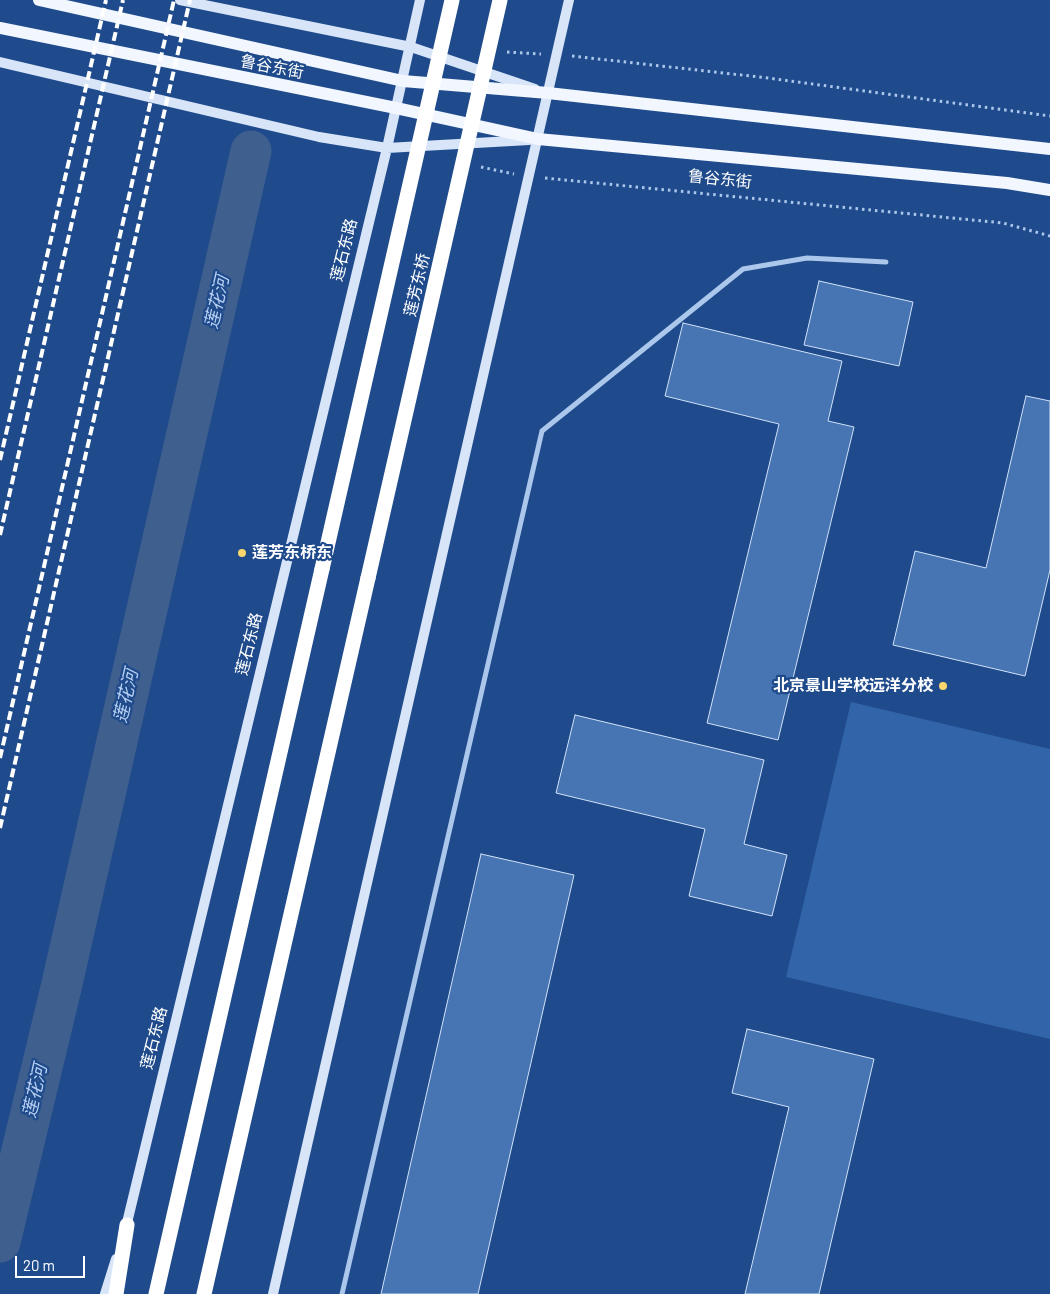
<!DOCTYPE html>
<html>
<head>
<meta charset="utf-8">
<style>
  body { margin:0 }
  #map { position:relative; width:1050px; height:1294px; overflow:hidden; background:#1f4b8c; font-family:Barlow,sans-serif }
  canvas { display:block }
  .scale { position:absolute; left:15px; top:1256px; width:70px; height:22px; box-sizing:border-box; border:2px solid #fff; border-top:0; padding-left:6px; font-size:15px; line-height:18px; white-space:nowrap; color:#fff; -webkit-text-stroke:4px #1f4b8c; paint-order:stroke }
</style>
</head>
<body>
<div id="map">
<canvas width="1050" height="1294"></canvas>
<div class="scale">20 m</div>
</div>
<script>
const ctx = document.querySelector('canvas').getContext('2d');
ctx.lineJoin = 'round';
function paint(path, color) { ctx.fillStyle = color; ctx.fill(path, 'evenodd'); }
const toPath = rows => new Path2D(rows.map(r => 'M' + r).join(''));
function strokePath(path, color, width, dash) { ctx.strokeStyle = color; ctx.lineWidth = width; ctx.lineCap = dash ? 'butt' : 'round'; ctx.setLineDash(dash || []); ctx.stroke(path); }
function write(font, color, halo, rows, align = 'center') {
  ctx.font = font + ' Barlow,"Noto Sans SC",sans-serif'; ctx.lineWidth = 4.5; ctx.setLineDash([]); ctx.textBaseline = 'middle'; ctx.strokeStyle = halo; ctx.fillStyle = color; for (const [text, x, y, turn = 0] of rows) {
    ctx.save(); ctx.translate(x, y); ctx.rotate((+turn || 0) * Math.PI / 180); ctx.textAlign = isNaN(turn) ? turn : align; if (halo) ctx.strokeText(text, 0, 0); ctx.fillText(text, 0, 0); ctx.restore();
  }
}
paint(toPath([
  [851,702,1050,749,1050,1039,786,977]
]), '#3264a9');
strokePath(toPath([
  [0,1242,61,988,251,151]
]), '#3f5f8e', 41);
const building = toPath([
  [819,281,913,302,899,366,804,345,819,281],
  [683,323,842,361,828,421,854,427,778,740,707,723,779,424,665,396,683,323],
  [1026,396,1050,401,1050,570,1025,676,893,645,915,551,986,568,1026,396],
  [575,715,764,760,744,844,787,855,772,916,689,896,705,829,556,793,575,715],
  [481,854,574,875,478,1294,381,1294,481,854],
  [747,1029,874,1059,819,1294,745,1294,789,1107,732,1093,747,1029]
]);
paint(building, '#4774b3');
strokePath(building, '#d1e2f9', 1);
strokePath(toPath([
  [507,52,541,54],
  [572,56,768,78,1050,116],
  [481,167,514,174],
  [545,178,1003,223,1050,236]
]), '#acc7ec', 3, [2.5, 4]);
strokePath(toPath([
  [342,1294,542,431,743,269,807,258,886,262]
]), '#acc7ec', 5);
strokePath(toPath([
  [180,0,411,47,535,89],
  [0,62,319,137,387,148,529,140],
  [125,1231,387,148,420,0],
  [105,1294,116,1259],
  [273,1294,569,0]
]), '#d8e5f9', 10);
strokePath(toPath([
  [39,0,403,81,548,93,1050,149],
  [0,28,396,108,538,139,1007,183,1050,190]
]), '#f1f6ff', 12);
strokePath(toPath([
  [116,1294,127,1225],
  [156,1294,322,569],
  [204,1294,368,578]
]), '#fff', 15);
strokePath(toPath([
  [0,460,106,0],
  [0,535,123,0],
  [0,758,174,0],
  [0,828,190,0]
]), '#fff', 4, [9, 4]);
strokePath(toPath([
  [322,569,452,0],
  [368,578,500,0]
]), '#fff', 15);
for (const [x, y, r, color] of [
  [242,553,5,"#fad66c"],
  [943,686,5,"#fad66c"]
]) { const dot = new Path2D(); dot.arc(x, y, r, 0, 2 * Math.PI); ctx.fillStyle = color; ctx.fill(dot); strokePath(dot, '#1f4b8c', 2); }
write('16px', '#fff', '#1f4b8c', [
  ["鲁谷东街",272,67,11],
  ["鲁谷东街",720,179,6],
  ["莲石东路",344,250,-76],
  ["莲芳东桥",417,285,-77],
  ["莲石东路",249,644,-76],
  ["莲石东路",154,1038,-76]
]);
write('bold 16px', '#fff', '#1f4b8c', [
  ["莲芳东桥东",252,553],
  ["北京景山学校远洋分校",933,686,"right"]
], 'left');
write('italic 18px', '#b8d1f3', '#1f4b8c', [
  ["莲花河",217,302,-77],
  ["莲花河",126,696,-77],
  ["莲花河",35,1091,-77]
]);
</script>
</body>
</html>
